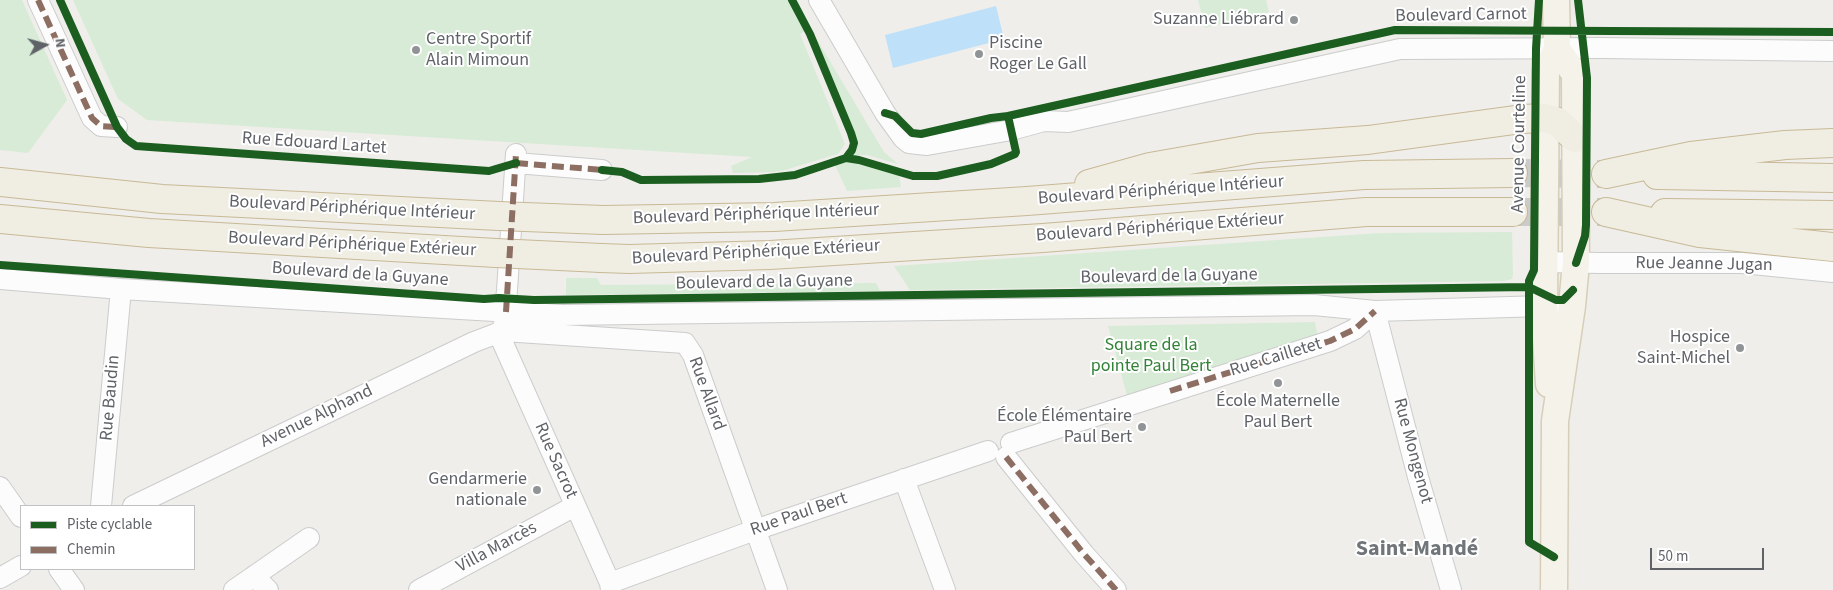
<!DOCTYPE html>
<html>
<head>
<meta charset="utf-8">
<style>
  body { margin:0 }
  #map { position:relative; width:1833px; height:590px; overflow:hidden; background:#efeeea; font-family:"Source Sans 3",sans-serif }
  canvas { display:block }
  .legend { position:absolute; left:20px; top:505px; width:175px; height:65px; box-sizing:border-box; background:#fff; border:1px solid #bfc1c3; margin:0; padding:6px 9px; list-style:none; font-size:15px; color:#5f6368 }
  .legend li { display:flex; align-items:center; gap:10px; height:25px }
  .legend b { width:25px; border:1px solid #bfc1c3 }
  .north { position:absolute; left:20px; top:20px; width:50px; height:50px; -webkit-text-stroke:4px #fff; paint-order:stroke; rotate:83deg; font-size:14px; font-weight:700; line-height:20px; text-align:center; color:#5f6368 }
  .north::after { content:''; display:block; margin:auto; width:18px; height:22px; background:#5f6368; clip-path:polygon(50% 0,100% 100%,50% 72%,0 100%) }
  .scale { position:absolute; left:1650px; top:548px; width:114px; height:22px; box-sizing:border-box; border:2px solid #5f6368; border-top:0; padding-left:6px; font-size:15px; line-height:18px; white-space:nowrap; color:#5f6368; -webkit-text-stroke:4px #fff; paint-order:stroke }
</style>
</head>
<body>
<div id="map">
<canvas width="1833" height="590"></canvas>
<ul class="legend">
<li><b style="height:6px;background:#1b5e20"></b>Piste cyclable</li>
<li><b style="height:6px;background:#8d6e63"></b>Chemin</li>
</ul>
<div class="north">N</div>
<div class="scale">50 m</div>
</div>
<script>
const ctx = document.querySelector('canvas').getContext('2d');
ctx.lineJoin = 'round';
function paint(path, color) { ctx.fillStyle = color; ctx.fill(path, 'evenodd'); }
const toPath = rows => new Path2D(rows.map(r => 'M' + r).join(''));
function strokePath(path, color, width, dash) { ctx.strokeStyle = color; ctx.lineWidth = width; ctx.lineCap = dash ? 'butt' : 'round'; ctx.setLineDash(dash || []); ctx.stroke(path); }
function write(font, color, halo, rows, align = 'center') {
  ctx.font = font + ' "Source Sans 3",sans-serif'; ctx.lineWidth = 4; ctx.setLineDash([]); ctx.textBaseline = 'middle'; ctx.strokeStyle = halo; ctx.fillStyle = color; for (const [text, x, y, turn = 0] of rows) {
    ctx.save(); ctx.translate(x, y); ctx.rotate((+turn || 0) * Math.PI / 180); ctx.textAlign = isNaN(turn) ? turn : align; if (halo) ctx.strokeText(text, 0, 0); ctx.fillText(text, 0, 0); ctx.restore();
  }
}
paint(toPath([
  [0,0,22,0,67,100,28,153,0,150],
  [73,0,796,0,811,28,800,34,845,144,838,154,785,170,774,172,733,173,731,166,752,157,147,120,118,99],
  [1198,0,1266,0,1269,12,1205,28],
  [815,36,884,152,898,164,867,155,854,155,857,141,855,132],
  [844,162,865,164,899,174,901,187,847,191,835,165],
  [1512,232,1513,274,1512,279,1504,281,910,290,894,266,1381,233],
  [566,278,597,278,601,285,876,283,880,291,566,295],
  [1315,322,1318,338,1127,395,1108,326]
]), '#d8ebd6');
paint(toPath([
  [996,6,1004,39,893,68,885,35]
]), '#bfe0f9');
strokePath(toPath([
  [1513,173,1606,174],
  [1513,212,1606,212]
]), '#cbcbca', 28, [28, 14]);
const minor = toPath([
  [38,0,92,118,101,126,117,127],
  [819,0,885,113,903,138,909,143,927,145,1011,130,1044,121,1068,122,1400,49,1601,48,1833,51],
  [516,154,507,290,502,341,610,583,611,590],
  [516,163,602,170],
  [1545,262,1600,263,1742,263,1833,272],
  [0,279,121,289,562,315,1314,305,1375,311,1544,306,1555,311],
  [1375,311,1418,477,1451,590],
  [1011,443,1330,341,1355,329,1375,311],
  [1006,457,1084,554,1116,590],
  [904,479,945,590],
  [0,487,21,517],
  [101,506,121,289],
  [133,506,474,342,503,331,685,343,693,355,777,590],
  [59,569,74,590],
  [254,576,268,590],
  [0,578,21,566],
  [610,583,755,530,988,451],
  [234,590,309,538],
  [419,590,575,506]
]);
const major = toPath([
  [1549,384,1544,306,1546,71,1557,49,1556,0],
  [1554,590,1555,421,1572,306,1576,263,1575,74,1557,49]
]);
const highway = toPath([
  [1606,174,1691,156,1785,145,1833,143],
  [1657,175,1833,178],
  [0,182,162,199,499,216],
  [1089,184,1150,167,1258,148,1368,140,1522,119,1545,118,1558,122,1575,138],
  [1606,212,1700,233,1833,247],
  [1665,213,1833,215],
  [0,219,149,233,496,253],
  [603,220,774,217,1027,201,1364,175,1513,173],
  [601,258,629,259,770,255,1043,238,1366,212,1513,212]
]);
strokePath(minor, '#cbcccc', 22);
strokePath(major, '#d7ceb8', 29);
strokePath(highway, '#c8b996', 30);
strokePath(minor, '#fdfcfc', 20);
strokePath(major, '#f4f2e9', 26);
strokePath(highway, '#f0ede3', 28);
const highwayBridge = toPath([
  [499,216,603,220],
  [496,253,601,258]
]);
strokePath(highwayBridge, '#c8b996', 30, []);
strokePath(highwayBridge, '#f0ede3', 28);
strokePath(toPath([
  [38,0,92,118,101,126,117,127],
  [516,163,602,170],
  [506,312,516,154],
  [1170,391,1330,341,1355,329,1375,311],
  [1006,457,1084,554,1116,590]
]), '#8d6e63', 6, [12, 6]);
strokePath(toPath([
  [60,0,117,127,126,139,136,146,489,171,516,163],
  [792,0,810,34,851,133,854,143,852,150,846,158],
  [1539,0,1536,49,1534,270,1529,281,1529,542,1554,557],
  [885,113,895,116,912,133,921,134,991,118,1008,116],
  [602,170,622,172,641,180,759,179,795,175,846,158,859,160,913,176,937,176,991,164,1015,154,1016,152,1008,116,1395,30,1833,32],
  [1576,263,1585,236,1586,225,1587,78,1578,0],
  [0,265,484,299,499,298,534,300,1529,287,1556,300,1563,300,1573,290]
]), '#1b5e20', 8);
for (const [x, y, r, color] of [
  [1294,20,5,"#919496"],
  [416,50,5,"#919496"],
  [979,54,5,"#919496"],
  [1740,348,5,"#919496"],
  [1278,383,5,"#919496"],
  [1142,427,5,"#919496"],
  [537,490,5,"#919496"]
]) { const dot = new Path2D(); dot.arc(x, y, r, 0, 2 * Math.PI); ctx.fillStyle = color; ctx.fill(dot); strokePath(dot, '#fff', 2); }
write('18px', '#5f6368', '#fff', [
  ["Boulevard Carnot",1461,16,-1],
  ["Rue Edouard Lartet",314,144,4],
  ["Avenue Courteline",1520,144,-89],
  ["Boulevard Périphérique Intérieur",1161,191,-4],
  ["Boulevard Périphérique Intérieur",352,209,3],
  ["Boulevard Périphérique Intérieur",756,215,-2],
  ["Boulevard Périphérique Extérieur",1160,228,-4],
  ["Boulevard Périphérique Extérieur",352,245,3],
  ["Boulevard Périphérique Extérieur",756,253,-3],
  ["Rue Jeanne Jugan",1704,265,1],
  ["Boulevard de la Guyane",360,275,4],
  ["Boulevard de la Guyane",1169,277,-1],
  ["Boulevard de la Guyane",764,283,-1],
  ["Rue Cailletet",1276,358,-17],
  ["Rue Allard",706,394,70],
  ["Rue Baudin",111,398,-85],
  ["Avenue Alphand",317,417,-26],
  ["Rue Mongenot",1412,451,75],
  ["Rue Sacrot",555,461,66],
  ["Rue Paul Bert",799,515,-19],
  ["Villa Marcès",497,548,-28]
]);
write('18px', '#5f6368', '#fff', [
  ["Suzanne Liébrard",1284,20],
  ["Centre Sportif",426,40,"left"],
  ["Alain Mimoun",426,61,"left"],
  ["Piscine",989,44,"left"],
  ["Roger Le Gall",989,65,"left"],
  ["Hospice",1730,338],
  ["Saint-Michel",1730,359],
  ["École Maternelle",1278,402,"center"],
  ["Paul Bert",1278,423,"center"],
  ["École Élémentaire",1132,417],
  ["Paul Bert",1132,438],
  ["Gendarmerie",527,480],
  ["nationale",527,501]
], 'right');
write('18px', '#348238', '#fff', [
  ["Square de la",1151,346],
  ["pointe Paul Bert",1151,367]
]);
write('bold 22px', '#70757a', '#fff', [
  ["Saint-Mandé",1417,550]
]);
</script>
</body>
</html>
